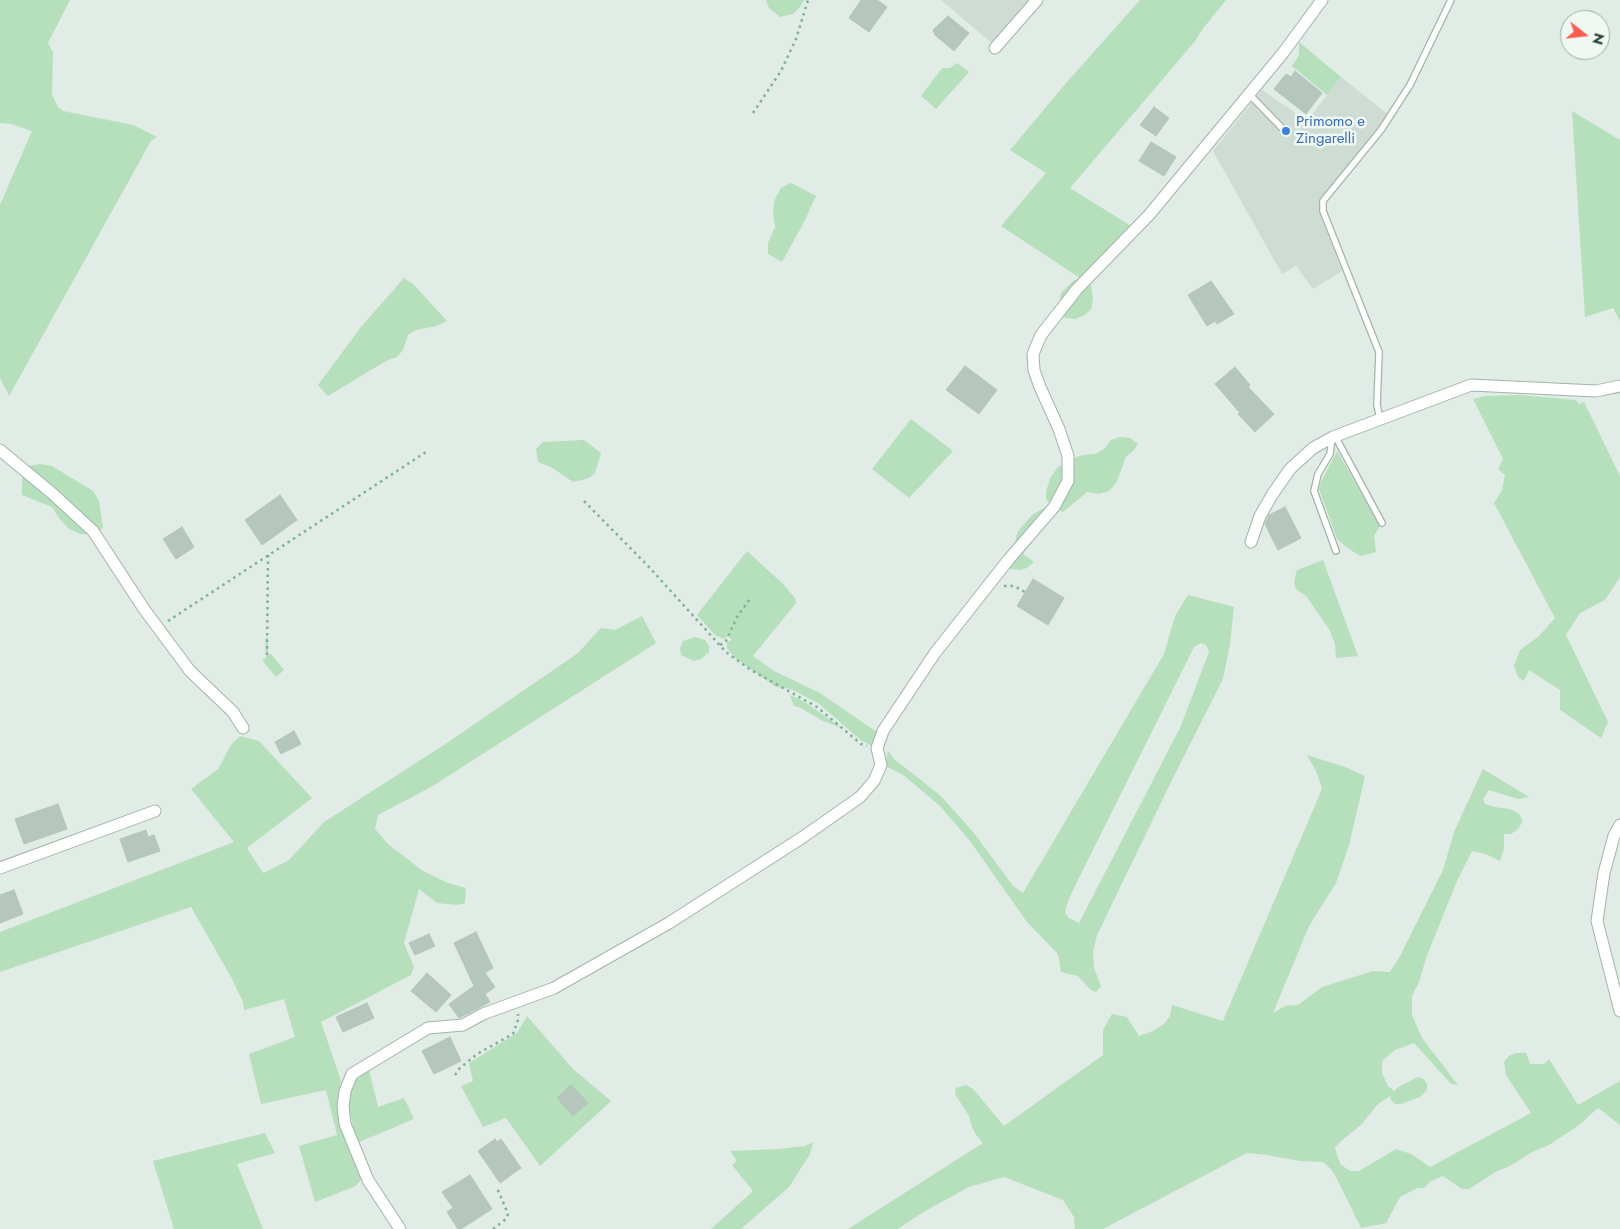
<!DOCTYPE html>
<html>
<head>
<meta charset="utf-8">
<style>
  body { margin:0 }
  #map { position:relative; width:1620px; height:1229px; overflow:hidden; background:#e0ece5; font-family:Jost,sans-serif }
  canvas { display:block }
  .north { position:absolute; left:1560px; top:10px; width:50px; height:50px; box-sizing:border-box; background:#f0f8f3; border:1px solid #9caea5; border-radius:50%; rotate:106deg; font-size:14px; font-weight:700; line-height:20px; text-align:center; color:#1f3e31 }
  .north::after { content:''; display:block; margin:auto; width:18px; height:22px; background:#fd5e4c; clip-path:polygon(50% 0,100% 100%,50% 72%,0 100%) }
</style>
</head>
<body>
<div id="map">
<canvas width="1620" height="1229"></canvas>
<div class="north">N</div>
</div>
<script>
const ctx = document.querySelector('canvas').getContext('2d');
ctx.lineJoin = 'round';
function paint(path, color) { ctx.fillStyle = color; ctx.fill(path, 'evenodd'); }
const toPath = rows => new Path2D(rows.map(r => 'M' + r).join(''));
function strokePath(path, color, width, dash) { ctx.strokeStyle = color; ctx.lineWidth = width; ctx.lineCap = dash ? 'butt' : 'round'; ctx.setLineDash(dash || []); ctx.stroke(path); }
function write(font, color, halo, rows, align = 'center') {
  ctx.font = font + ' Jost,sans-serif'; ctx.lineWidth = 5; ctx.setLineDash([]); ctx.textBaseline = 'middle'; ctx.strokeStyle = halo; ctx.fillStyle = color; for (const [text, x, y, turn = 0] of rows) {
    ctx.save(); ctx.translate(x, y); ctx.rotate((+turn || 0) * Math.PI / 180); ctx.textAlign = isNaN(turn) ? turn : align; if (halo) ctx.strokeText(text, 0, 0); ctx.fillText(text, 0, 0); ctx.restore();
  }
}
paint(toPath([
  [941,0,1033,0,994,45],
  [1341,77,1386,113,1391,112,1321,204,1322,219,1342,271,1313,289,1296,266,1282,274,1213,151,1262,90,1307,121]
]), '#cedcd3');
paint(toPath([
  [0,0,70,0,48,43,53,52,52,95,58,107,63,111,133,125,157,137,151,141,9,396,0,378,0,205,32,131,11,124,0,123],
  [766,0,804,0,800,7,793,14,780,17,769,8],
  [1140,0,1226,0,1201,31,1196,40,1070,188,1131,226,1088,280,1091,286,1093,299,1091,309,1085,315,1075,319,1066,318,1058,313,1061,293,1073,281,1080,278,1001,226,1046,173,1010,150,1067,82],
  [1299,42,1341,77,1327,95,1292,66,1299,55],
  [957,63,969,72,936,109,921,96,942,68,950,68],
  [1572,111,1620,140,1620,321,1613,308,1585,317],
  [791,183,816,196,804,222,782,262,768,254,768,243,775,227,773,211,775,199,781,188],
  [404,278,413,284,447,321,436,326,416,330,408,335,403,350,397,357,386,361,328,396,318,385,361,327],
  [1519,395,1576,400,1579,404,1584,402,1620,476,1620,577,1605,600,1580,613,1566,635,1608,722,1601,738,1560,710,1560,690,1529,670,1524,681,1518,677,1514,666,1520,650,1538,637,1555,618,1494,503,1502,490,1505,475,1498,469,1503,459,1473,399,1485,396],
  [911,419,953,451,909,498,872,469],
  [1120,437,1130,438,1138,444,1133,451,1126,457,1116,483,1109,491,1099,494,1087,492,1063,512,1056,509,1023,554,1034,562,1027,568,1020,570,1010,569,1009,565,1018,531,1032,515,1051,504,1046,499,1046,492,1050,478,1058,467,1072,459,1083,455,1095,454,1104,449,1111,440],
  [584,440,601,453,595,473,589,478,573,482,551,467,538,462,536,449,543,442],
  [1337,451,1380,526,1374,536,1376,552,1360,556,1346,547,1337,539,1319,489,1321,482],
  [40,464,52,466,93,491,99,501,103,528,92,534,80,534,69,529,59,518,52,507,22,495,22,478,29,466],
  [747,551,783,584,795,598,796,603,753,656,774,671,820,693,878,733,872,746,862,741,818,703,791,689,776,687,735,658,727,648,727,642,732,640,728,636,724,639,715,635,697,615],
  [1323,560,1358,656,1336,658,1335,644,1329,629,1306,596,1296,589,1294,582,1297,570],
  [1188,595,1234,607,1230,644,1223,679,1171,782,1097,935,1093,952,1094,968,1101,986,1096,992,1091,990,1078,976,1061,972,1058,954,1027,922,970,841,940,806,902,774,885,766,888,751,894,759,941,796,974,833,1013,886,1023,893,1164,654,1175,616],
  [1201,643,1206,645,1209,652,1180,728,1079,923,1069,918,1065,913,1067,904,1072,892,1194,647],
  [642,616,656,643,431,787,378,815,375,829,388,844,423,871,448,883,466,888,465,903,457,905,437,903,419,889,404,943,414,967,411,975,321,1022,341,1081,338,1096,338,1105,362,1178,356,1186,315,1202,299,1146,337,1135,326,1090,261,1104,249,1054,295,1037,284,999,244,1010,243,1002,231,977,191,907,0,972,0,932,234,842,191,789,218,769,231,745,240,736,259,741,312,798,247,848,263,873,289,860,324,822,447,743,578,653,601,628,615,630],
  [268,637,268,655,271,654,284,670,276,677,262,660,266,658,265,639],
  [695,637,705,640,709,646,709,652,701,659,694,661,681,655,680,648,683,641],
  [790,695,803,701,842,728,821,720,799,707,794,706],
  [1307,755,1345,767,1365,776,1349,845,1336,883,1309,926,1273,1013,1285,1006,1298,1005,1322,987,1373,971,1390,972,1399,958,1443,870,1454,832,1483,769,1529,797,1518,799,1489,790,1483,799,1485,804,1494,807,1510,809,1519,814,1523,821,1518,829,1511,834,1504,834,1504,849,1500,861,1486,854,1472,851,1457,881,1426,958,1419,982,1412,996,1412,1015,1422,1038,1458,1085,1451,1084,1414,1043,1395,1050,1383,1060,1382,1065,1382,1073,1388,1086,1394,1091,1400,1086,1418,1077,1424,1079,1427,1084,1427,1090,1420,1097,1401,1104,1395,1104,1391,1100,1390,1096,1377,1105,1362,1124,1341,1141,1335,1148,1340,1164,1350,1171,1359,1171,1396,1149,1411,1154,1430,1167,1531,1113,1506,1075,1504,1062,1509,1056,1516,1053,1526,1053,1530,1064,1544,1064,1549,1059,1578,1105,1620,1081,1620,1125,1598,1108,1579,1125,1549,1145,1532,1152,1510,1166,1497,1171,1469,1189,1462,1189,1443,1176,1431,1181,1424,1188,1418,1188,1400,1197,1386,1223,1361,1228,1338,1181,1331,1169,1323,1162,1300,1161,1267,1155,1247,1153,1103,1229,1075,1229,1074,1217,1063,1200,1004,1177,969,1187,925,1211,898,1229,848,1229,983,1143,977,1136,972,1127,969,1116,955,1094,956,1088,966,1085,973,1089,1004,1126,1103,1055,1103,1030,1112,1014,1127,1017,1139,1036,1153,1031,1164,1024,1170,1016,1172,1005,1223,1021,1322,789,1317,773],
  [527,1016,573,1069,611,1101,540,1166,506,1118,483,1127,461,1086,473,1081,469,1063,517,1033],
  [369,1070,378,1107,404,1098,414,1119,359,1142,353,1127,348,1100,354,1081],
  [265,1133,275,1153,237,1164,263,1229,174,1229,153,1161],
  [813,1142,810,1154,789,1187,741,1229,711,1229,753,1191,732,1165,737,1161,730,1151,778,1149,805,1146]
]), '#b6dfbb');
const building = toPath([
  [861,0,877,0,887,7,869,32,849,18,861,0],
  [948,16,969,33,954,51,935,35,933,30,948,16],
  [1295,71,1322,93,1306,114,1274,89,1286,74,1291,77,1295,71],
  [1154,107,1169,118,1156,136,1140,125,1154,107],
  [1151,142,1176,157,1164,176,1139,161,1151,142],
  [1211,281,1234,314,1217,324,1215,321,1207,326,1188,295,1211,281],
  [965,366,997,390,979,414,946,390,965,366],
  [1235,367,1250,385,1248,387,1274,414,1255,432,1238,414,1240,413,1215,384,1235,367],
  [280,495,297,520,262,545,245,520,280,495],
  [1285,507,1301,538,1278,550,1265,524,1269,515,1285,507],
  [182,527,194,547,176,559,163,539,182,527],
  [1033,579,1064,598,1048,625,1017,606,1033,579],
  [294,731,301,744,281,754,275,742,294,731],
  [58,804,67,829,24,844,15,819,58,804],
  [146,830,148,837,154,835,160,851,128,862,120,839,146,830],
  [14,890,23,914,0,923,0,895,14,890],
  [476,932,493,968,485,973,495,987,485,994,490,1002,459,1018,449,1004,474,986,454,943,476,932],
  [429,934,435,946,415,955,409,943,429,934],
  [427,973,451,995,436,1012,411,991,427,973],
  [367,1003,374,1018,343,1032,336,1017,367,1003],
  [450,1037,461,1061,434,1074,422,1051,450,1037],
  [571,1085,588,1103,573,1116,557,1098,571,1085],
  [495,1139,497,1142,501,1139,521,1168,500,1183,478,1151,495,1139],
  [470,1175,492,1209,461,1229,458,1229,447,1212,453,1208,442,1192,470,1175]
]);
paint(building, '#b5c7bd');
strokePath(building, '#b2c6bb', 1);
const service = toPath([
  [1249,94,1281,127],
  [1380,419,1377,405,1379,352,1323,211,1323,201,1381,130,1410,85,1451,0],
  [1335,436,1382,523],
  [1332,438,1330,454,1318,474,1314,491,1336,551]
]);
const minor = toPath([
  [995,48,1037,0],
  [0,450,53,494,93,531,144,609,190,671,233,712,243,728],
  [1251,542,1260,516,1272,495,1290,469,1313,448,1333,437,1471,385,1596,391,1620,386],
  [1620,825,1614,836,1604,873,1597,921,1620,1011],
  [0,868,155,811],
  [400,1229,368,1180,345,1124,343,1106,345,1091,352,1074,428,1028,463,1025,483,1014,554,988,669,923,803,837,860,797,874,781,881,765,877,748,883,731,935,653,1009,559,1054,507,1068,481,1068,456,1059,429,1040,387,1034,370,1033,354,1041,335,1077,289,1149,215,1283,53,1322,0]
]);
strokePath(service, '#a2b4ab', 8);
strokePath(minor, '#a2b4ab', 13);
strokePath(toPath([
  [753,113,781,71,796,39,808,0],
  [584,501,649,567,726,652,751,670,817,707,861,744,867,746],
  [1004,586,1014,586,1025,592],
  [168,621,426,452],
  [720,645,726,641,737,617,750,599],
  [267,655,268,555],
  [455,1075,460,1068,477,1054,513,1034,518,1020,518,1014],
  [493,1229,506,1219,508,1214,497,1188]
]), '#7db29a', 2.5, [2.5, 4]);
strokePath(service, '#fff', 5.5);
strokePath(minor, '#fff', 11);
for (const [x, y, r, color] of [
  [1286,131,5,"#3f7fe0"]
]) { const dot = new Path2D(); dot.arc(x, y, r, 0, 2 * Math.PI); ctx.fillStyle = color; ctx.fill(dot); strokePath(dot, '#f0f8f3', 2); }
write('15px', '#366cbe', '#f0f8f3', [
  ["Primomo e",1296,122],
  ["Zingarelli",1296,139]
], 'left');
</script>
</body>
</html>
